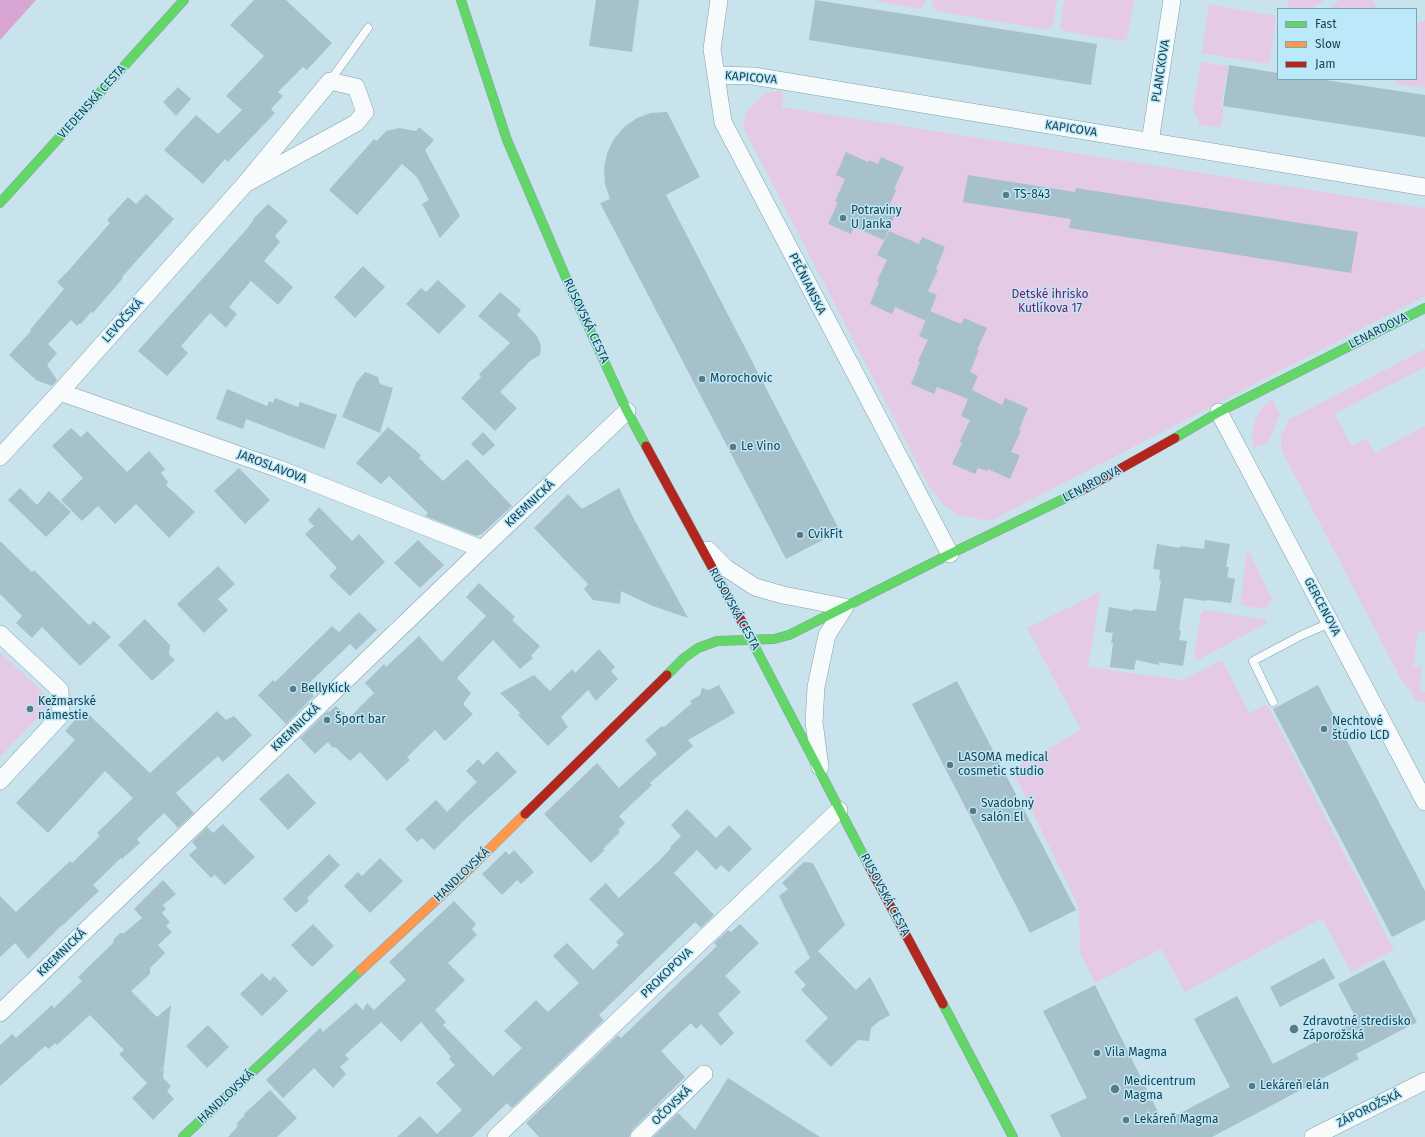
<!DOCTYPE html>
<html>
<head>
<meta charset="utf-8">
<style>
  body { margin:0 }
  #map { position:relative; width:1425px; height:1137px; overflow:hidden; background:#c9e3ec; font-family:"Fira Sans",sans-serif }
  canvas { display:block }
  .legend { position:absolute; left:1277px; top:8px; width:140px; height:72px; box-sizing:border-box; background:#bbe9fa; border:1px solid #7da6b4; margin:0; padding:5px 7px; list-style:none; font-size:12px; color:#1f414c }
  .legend li { display:flex; align-items:center; gap:8px; height:20px }
  .legend b { width:20px; border:1px solid #7da6b4 }
</style>
</head>
<body>
<div id="map">
<canvas width="1425" height="1137"></canvas>
<ul class="legend">
<li><b style="height:5px;background:#63d668"></b>Fast</li>
<li><b style="height:5px;background:#ff974d"></b>Slow</li>
<li><b style="height:5px;background:#b3261e"></b>Jam</li>
</ul>
</div>
<script>
const ctx = document.querySelector('canvas').getContext('2d');
ctx.lineJoin = 'round';
function paint(path, color) { ctx.fillStyle = color; ctx.fill(path, 'evenodd'); }
const toPath = rows => new Path2D(rows.map(r => 'M' + r).join(''));
function strokePath(path, color, width, dash) { ctx.strokeStyle = color; ctx.lineWidth = width; ctx.lineCap = dash ? 'butt' : 'round'; ctx.setLineDash(dash || []); ctx.stroke(path); }
function write(font, color, halo, rows, align = 'center') {
  ctx.font = font + ' "Fira Sans",sans-serif'; ctx.lineWidth = 3; ctx.setLineDash([]); ctx.textBaseline = 'middle'; ctx.strokeStyle = halo; ctx.fillStyle = color; for (const [text, x, y, turn = 0] of rows) {
    ctx.save(); ctx.translate(x, y); ctx.rotate((+turn || 0) * Math.PI / 180); ctx.textAlign = isNaN(turn) ? turn : align; if (halo) ctx.strokeText(text, 0, 0); ctx.fillText(text, 0, 0); ctx.restore();
  }
}
paint(toPath([
  [875,0,926,0,925,4,919,9,876,1],
  [932,0,1057,0,1053,26,1049,30,937,11,932,4],
  [1064,0,1134,0,1127,39,1124,41,1064,31,1061,29,1060,26],
  [1288,0,1325,0,1310,9,1287,9],
  [1339,0,1372,0,1379,9,1330,9],
  [1209,4,1276,16,1270,62,1266,64,1202,53],
  [1425,20,1425,88,1396,84,1396,79,1416,79,1416,23,1421,22],
  [1201,62,1228,66,1221,107,1224,108,1221,127,1200,125,1193,108],
  [783,90,782,107,1425,208,1425,296,990,521,957,515,942,503,929,486,743,127,747,110,765,93],
  [1425,349,1425,367,1334,414,1352,446,1366,438,1375,453,1425,426,1425,632,1418,631,1413,669,1416,666,1422,668,1419,691,1425,692,1425,703,1415,700,1410,690,1402,681,1281,449,1281,438,1288,420],
  [1272,399,1280,414,1268,443,1253,448,1252,438,1253,427,1257,416,1262,407],
  [1247,552,1250,553,1272,599,1266,609,1243,606,1240,603],
  [1100,592,1088,667,1182,680,1222,660,1249,713,1267,704,1394,950,1351,972,1322,918,1185,992,1161,949,1095,983,1080,952,1079,908,1012,769,1081,730,1027,628],
  [1205,610,1266,620,1267,623,1198,660,1194,658,1201,613],
  [0,652,53,702,0,757]
]), '#e5cae6');
paint(toPath([
  [0,0,36,0,0,40]
]), '#d9a5d3');
paint(toPath([
  [254,0,286,0,332,43,307,70,303,67,278,92,283,96,271,109,275,113,228,162,225,159,203,184,164,150,196,115,218,134,242,110,226,96,264,56,230,25],
  [596,0,639,0,632,52,589,46],
  [815,0,1097,44,1091,85,809,40],
  [1229,65,1278,73,1278,79,1319,79,1425,95,1425,137,1223,106],
  [178,87,191,99,176,116,163,102],
  [667,112,700,177,666,195,840,531,786,559,600,203,610,199,605,184,604,168,607,153,614,139,624,127,637,118,651,113],
  [419,127,434,140,425,150,460,216,440,238,422,204,429,200,417,177,402,164,357,215,329,190,374,139,377,141,386,131,399,128,416,131],
  [846,152,868,162,869,160,878,164,881,157,904,167,894,189,896,190,887,212,895,215,884,240,854,227,851,234,828,224,838,202,835,201,845,179,836,175],
  [968,175,1075,192,1076,188,1358,232,1351,273,1069,228,1071,219,963,202],
  [146,194,174,219,122,277,123,278,93,313,91,312,81,324,80,323,77,326,71,320,48,344,57,353,47,365,57,380,52,386,36,380,9,355,31,331,30,330,64,289,57,282,69,270,110,223,107,220,128,197,136,204],
  [268,204,288,221,275,236,280,242,264,261,293,287,278,305,251,281,229,307,237,314,226,328,210,313,181,346,188,353,167,376,138,351,245,231,253,221,253,219],
  [889,231,919,244,922,237,945,247,936,269,938,270,928,291,937,295,926,321,895,307,892,314,870,304,879,282,877,281,887,260,877,255],
  [363,266,385,287,355,318,334,297],
  [438,280,466,306,439,334,406,304,421,288,426,292],
  [500,292,521,310,517,315,537,336,541,346,540,355,530,361,500,392,517,408,495,431,461,398,481,377,479,374,510,343,478,316],
  [930,311,961,324,964,318,987,328,977,350,979,350,970,372,978,376,972,390,1002,405,1005,398,1028,408,1019,430,1021,431,1011,452,1020,455,1010,479,988,469,987,471,978,468,975,474,952,464,962,443,960,441,970,420,961,416,968,399,937,387,934,394,911,384,920,362,918,361,928,340,919,336],
  [365,372,378,377,380,384,393,388,380,433,342,417,356,383],
  [227,389,267,406,269,401,273,403,275,398,298,407,300,402,337,415,324,449,246,419,243,429,216,419],
  [388,427,421,455,419,458,443,481,467,459,512,506,482,534,476,536,425,516,428,513,389,476,381,484,356,463],
  [71,428,81,437,87,431,127,472,149,451,165,469,161,473,168,482,166,485,195,512,169,538,136,504,115,524,98,506,82,521,61,500,83,478,52,446],
  [483,432,495,445,483,456,471,444],
  [239,468,270,500,245,524,214,491],
  [20,488,37,505,49,491,71,512,46,537,8,500],
  [619,488,634,519,688,618,650,605,621,591,620,604,593,600,584,589,588,584,534,528,568,494,582,509],
  [319,507,352,541,359,534,385,562,350,596,329,576,337,568,305,534,314,526,308,520],
  [418,540,444,565,420,588,394,563],
  [1205,540,1230,544,1226,567,1229,567,1227,577,1235,579,1231,603,1207,600,1207,601,1184,598,1179,630,1181,631,1179,640,1187,641,1183,666,1159,662,1159,665,1136,660,1134,670,1110,667,1113,643,1111,643,1113,633,1105,632,1109,607,1132,611,1133,609,1156,611,1161,580,1159,580,1160,570,1153,569,1157,544,1180,548,1180,546,1204,549],
  [0,541,32,572,34,570,89,625,94,621,111,637,80,666,42,627,32,638,16,623,22,616,0,594],
  [218,566,235,584,218,599,228,610,204,633,177,604],
  [479,583,515,617,512,620,540,646,531,656,533,658,520,669,493,640,457,678,471,693,463,704,473,714,445,741,435,730,407,757,410,760,387,781,360,752,350,761,335,747,333,748,328,742,315,754,300,738,328,711,329,712,336,706,349,718,374,693,365,683,384,664,386,667,419,636,442,662,486,616,466,597],
  [359,612,377,630,356,650,350,644,305,687,314,696,286,724,258,695,273,680,275,682,332,626,339,632],
  [145,619,170,645,169,654,175,660,152,681,118,645],
  [599,649,615,667,611,671,618,679,596,701,588,690,561,717,568,727,548,746,518,715,520,713,500,693,534,675,550,691,572,669,575,673],
  [957,681,1076,910,1030,933,912,704],
  [719,685,735,713,688,740,693,746,650,783,652,785,619,816,625,823,618,830,620,832,603,849,605,850,591,863,544,814,597,763,619,788,657,754,645,740,662,726,664,727,692,703,690,701,700,695,702,688,709,690],
  [1318,685,1425,891,1425,920,1392,937,1273,709],
  [84,710,150,773,217,711,226,720,234,716,252,735,223,762,218,756,176,793,194,813,178,828,164,813,137,839,140,843,122,859,121,858,93,885,99,891,63,925,62,925,28,959,15,943,0,957,0,896,16,912,70,861,72,863,100,836,97,833,133,798,105,771,48,833,16,803,75,740,65,731],
  [497,751,517,772,459,825,460,825,434,850,422,838,417,842,405,829,436,800,447,812,477,782,466,771,478,759,483,765],
  [288,773,316,803,288,830,259,799],
  [687,809,716,838,729,825,752,849,729,872,721,865,716,870,697,850,674,873,714,915,701,928,695,922,599,1015,604,1020,512,1108,507,1103,472,1137,397,1137,420,1116,437,1134,462,1110,436,1083,455,1065,449,1059,451,1057,421,1022,401,1042,381,1022,345,1055,349,1059,340,1067,346,1074,333,1088,314,1068,283,1098,266,1080,320,1028,323,1032,356,1003,363,1010,367,1003,374,1010,406,980,389,962,454,901,476,924,472,929,477,935,448,963,465,980,435,1010,446,1022,443,1025,493,1076,522,1048,504,1031,536,1000,548,1012,579,983,553,956,567,943,593,970,619,945,616,942,624,934,589,899,606,883,619,898,660,860,671,848,670,847,681,836,671,825],
  [223,824,255,857,225,885,215,875,211,878,189,855,197,848,192,842,207,827,213,833],
  [514,850,534,872,521,884,517,880,502,895,482,874,506,851,509,855],
  [329,854,340,865,307,898,309,901,296,913,283,899],
  [380,858,403,881,370,913,344,886,358,872,362,876],
  [804,862,813,863,845,925,818,951,856,990,870,977,890,1015,879,1021,871,1028,869,1041,858,1040,831,1067,805,1041,828,1018,801,990,806,985,794,972,810,958,779,896,788,889,782,883],
  [163,880,176,894,163,905,166,909,162,913,170,922,166,926,172,932,158,945,165,953,150,968,150,974,131,991,157,1017,171,1005,164,1066,155,1076,164,1067,163,1078,171,1086,167,1091,174,1099,153,1120,132,1098,147,1083,119,1054,124,1050,90,1015,57,1045,55,1043,49,1049,45,1046,0,1086,0,1045,12,1034,16,1038,52,1005,54,1008,82,981,78,977,113,943,114,939,120,933,124,933,142,918,134,909],
  [313,924,334,946,312,967,291,945],
  [740,924,759,943,725,976,741,992,718,1014,734,1033,721,1046,701,1024,696,1029,691,1023,661,1051,685,1077,632,1130,629,1137,539,1137,526,1123,618,1035,621,1038,717,946,714,943,728,930,731,932],
  [1324,958,1335,978,1280,1007,1270,987],
  [1384,960,1417,1022,1356,1054,1359,1059,1212,1137,1061,1137,1050,1115,1087,1098,1043,1011,1095,985,1163,1122,1230,1087,1194,1019,1237,996,1273,1064,1357,1020,1338,984],
  [262,973,270,981,274,976,288,991,262,1016,240,994],
  [208,1025,229,1047,207,1068,186,1046],
  [728,1078,779,1111,820,1137,653,1137,678,1113,695,1130],
  [270,1090,297,1118,277,1137,228,1137,238,1126,236,1124,245,1115,244,1114]
]), '#a6c1ca');
const lane = toPath([
  [330,81,368,28],
  [1273,702,1253,661,1302,635,1330,623]
]);
const street = toPath([
  [719,0,712,49,723,122,950,554],
  [716,75,753,76,1425,187],
  [1150,142,1172,0],
  [60,392,279,469,482,549],
  [1219,412,1425,802],
  [0,457,60,392,245,184,330,81,356,87,365,112,356,123,245,184],
  [708,550,726,568,755,587,783,595,845,607,827,635,816,687,814,722,820,767],
  [0,634,60,690,61,715,0,781],
  [0,1013,482,549,627,411],
  [496,1137,839,810],
  [639,1137,704,1074],
  [1313,1137,1425,1081]
]);
const fast = toPath([
  [461,0,507,140,566,278,627,411,646,446],
  [0,203,184,0],
  [1175,438,1219,412,1425,308],
  [743,624,870,868],
  [667,675,684,658,698,648,717,641,774,639,789,635,950,554,1086,488],
  [943,1004,1013,1137],
  [183,1137,361,970]
]);
const slow = toPath([
  [361,970,460,878,525,814]
]);
const jam = toPath([
  [646,446,743,624],
  [1086,488,1175,438],
  [525,814,667,675],
  [870,868,943,1004]
]);
strokePath(lane, '#839fa9', 9);
strokePath(street, '#839fa9', 18);
strokePath(fast, '#839fa9', 10);
strokePath(slow, '#839fa9', 10);
strokePath(jam, '#839fa9', 10);
strokePath(lane, '#f7fbfc', 8);
strokePath(street, '#f7fbfc', 17);
strokePath(fast, '#63d668', 9);
strokePath(slow, '#ff974d', 9);
strokePath(jam, '#b3261e', 9);
for (const [x, y, r, color] of [
  [1006,195,4,"#5a7a84"],
  [843,218,4,"#5a7a84"],
  [702,379,4,"#5a7a84"],
  [733,447,4,"#5a7a84"],
  [800,535,4,"#5a7a84"],
  [293,689,4,"#5a7a84"],
  [30,709,4,"#5a7a84"],
  [327,720,4,"#5a7a84"],
  [1324,729,4,"#5a7a84"],
  [950,765,4,"#5a7a84"],
  [973,811,4,"#5a7a84"],
  [1294,1029,5,"#5a7a84"],
  [1097,1053,4,"#5a7a84"],
  [1252,1086,4,"#5a7a84"],
  [1115,1089,5,"#5a7a84"],
  [1126,1120,4,"#5a7a84"]
]) { const dot = new Path2D(); dot.arc(x, y, r, 0, 2 * Math.PI); ctx.fillStyle = color; ctx.fill(dot); strokePath(dot, '#bbe9fa', 1.5); }
write('12px', '#1f414c', '#bbe9fa', [
  ["PLANCKOVA",1161,71,-81],
  ["KAPICOVA",751,78,5],
  ["VIEDENSKÁ CESTA",92,102,-48],
  ["KAPICOVA",1071,129,9],
  ["PEČNIANSKA",807,284,63],
  ["LEVOČSKÁ",123,321,-48],
  ["RUSOVSKÁ CESTA",586,321,65],
  ["LENARDOVA",1378,331,-27],
  ["JAROSLAVOVA",272,467,21],
  ["LENARDOVA",1092,484,-28],
  ["KREMNICKÁ",530,504,-43],
  ["GERCENOVA",1322,607,62],
  ["RUSOVSKÁ CESTA",734,609,61],
  ["KREMNICKÁ",296,728,-44],
  ["HANDLOVSKÁ",462,875,-44],
  ["RUSOVSKÁ CESTA",885,895,62],
  ["KREMNICKÁ",62,953,-44],
  ["PROKOPOVA",667,973,-44],
  ["HANDLOVSKÁ",226,1097,-43],
  ["OČOVSKÁ",672,1106,-44],
  ["ZÁPOROŽSKÁ",1369,1109,-26]
]);
write('12px', '#1f414c', '#bbe9fa', [
  ["TS-843",1014,195],
  ["Potraviny",851,211],
  ["U Janka",851,225],
  ["Morochovic",710,379],
  ["Le Vino",741,447],
  ["CvikFit",808,535],
  ["BellyKick",301,689],
  ["Kežmarské",38,702],
  ["námestie",38,716],
  ["Šport bar",335,720],
  ["Nechtové",1332,722],
  ["štúdio LCD",1332,736],
  ["LASOMA medical",958,758],
  ["cosmetic studio",958,772],
  ["Svadobný",981,804],
  ["salón El",981,818],
  ["Zdravotné stredisko",1303,1022],
  ["Záporožská",1303,1036],
  ["Vila Magma",1105,1053],
  ["Medicentrum",1124,1082],
  ["Magma",1124,1096],
  ["Lekáreň elán",1260,1086],
  ["Lekáreň Magma",1134,1120]
], 'left');
write('12px', '#7e1661', '#bbe9fa', [
  ["Detské ihrisko",1050,295],
  ["Kutlíkova 17",1050,309]
]);
</script>
</body>
</html>
